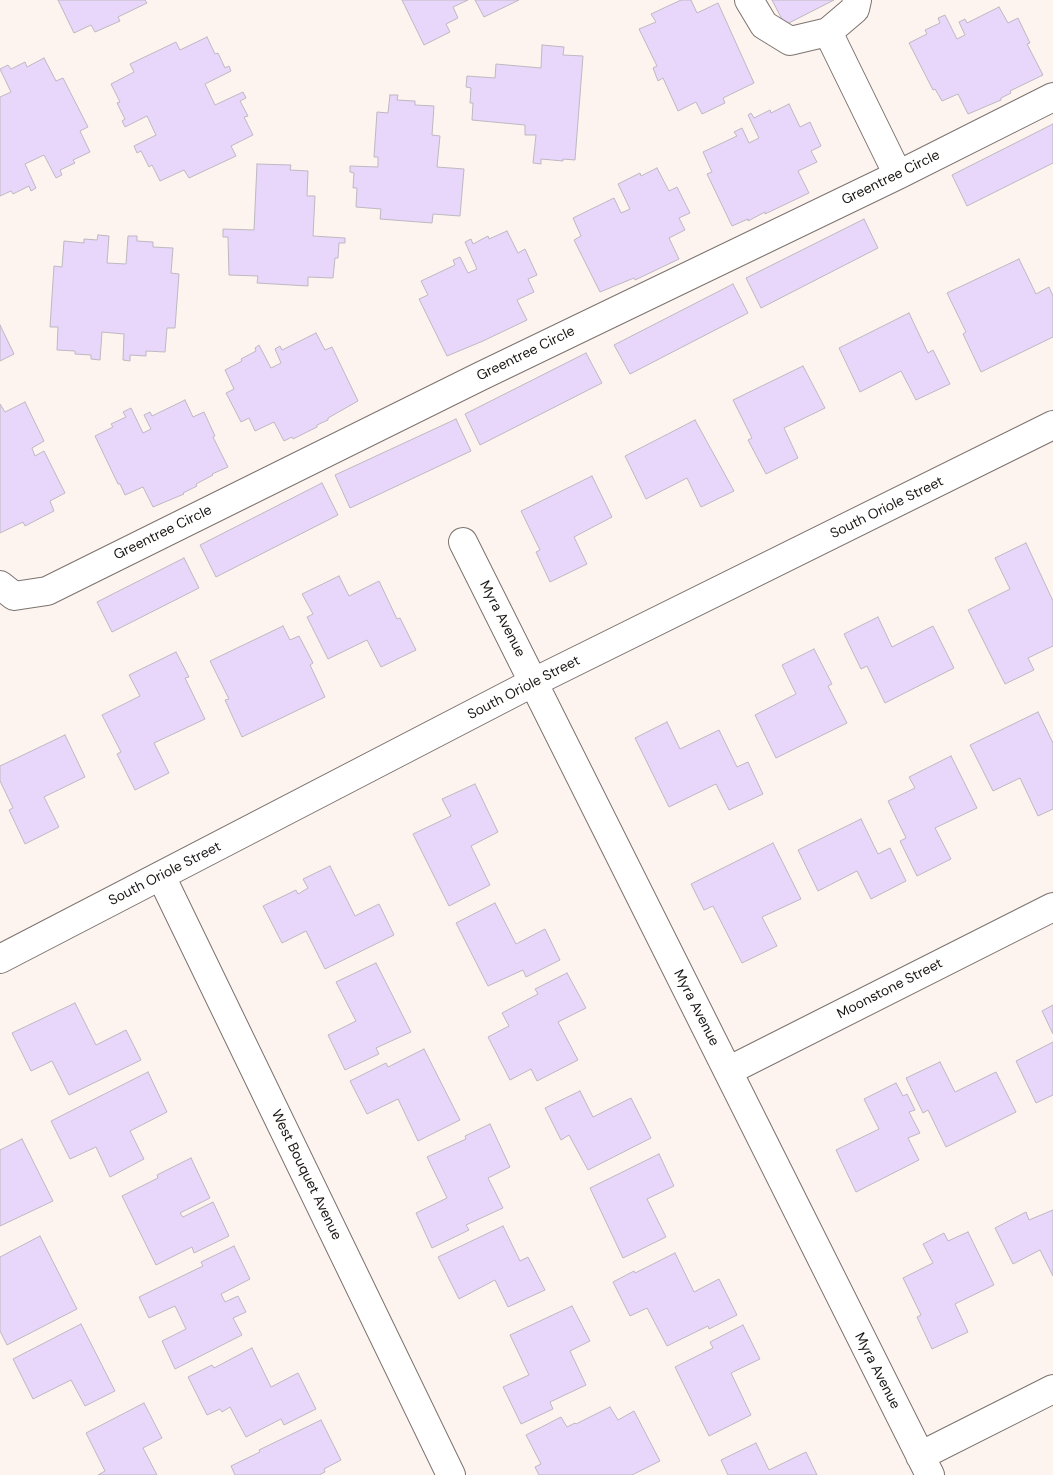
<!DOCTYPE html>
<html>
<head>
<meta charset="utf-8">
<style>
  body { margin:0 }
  canvas { display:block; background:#fdf3ef }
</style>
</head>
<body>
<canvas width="1053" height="1475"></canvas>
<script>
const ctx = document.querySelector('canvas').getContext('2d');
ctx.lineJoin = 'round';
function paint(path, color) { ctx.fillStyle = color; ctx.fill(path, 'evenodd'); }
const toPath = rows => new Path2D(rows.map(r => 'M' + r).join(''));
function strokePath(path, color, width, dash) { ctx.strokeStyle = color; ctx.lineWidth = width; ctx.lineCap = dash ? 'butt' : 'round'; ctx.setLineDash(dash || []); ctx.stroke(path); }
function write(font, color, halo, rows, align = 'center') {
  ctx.font = font + ' "DM Sans",sans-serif'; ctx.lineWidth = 4; ctx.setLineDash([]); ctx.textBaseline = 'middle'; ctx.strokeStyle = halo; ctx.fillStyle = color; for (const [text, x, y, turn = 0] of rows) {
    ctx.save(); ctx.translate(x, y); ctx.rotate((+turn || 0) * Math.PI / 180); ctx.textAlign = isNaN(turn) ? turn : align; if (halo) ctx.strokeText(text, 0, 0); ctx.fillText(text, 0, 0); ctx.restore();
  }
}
const building = toPath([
  [58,0,145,0,147,3,118,17,120,21,95,32,91,25,74,33,58,0],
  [402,0,468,0,453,7,458,18,446,24,450,32,424,45,402,0],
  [475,0,519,0,484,17,475,0],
  [681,0,691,0,697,13,718,3,754,83,723,98,725,103,702,114,696,102,678,111,663,78,658,81,653,68,657,66,639,29,656,22,651,14,681,0],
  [772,0,834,0,785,25,772,0],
  [999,7,1008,23,1018,18,1030,43,1027,44,1043,75,1010,91,1011,93,1001,98,1001,100,968,114,958,94,942,101,935,89,933,90,909,43,927,34,925,30,940,23,938,18,945,15,957,39,965,35,959,22,965,19,967,23,999,7],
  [207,37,215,54,218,53,225,68,229,66,231,71,205,84,215,105,243,92,246,98,240,101,248,116,244,117,253,135,231,146,236,156,189,178,184,170,160,181,152,165,149,167,141,151,137,153,134,146,156,135,147,116,125,127,122,121,125,119,117,103,120,102,111,84,134,72,130,64,176,42,180,50,207,37],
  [542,45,564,47,563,55,583,56,575,160,563,159,563,161,541,159,541,164,533,163,536,135,525,135,525,125,472,120,473,103,470,103,471,88,466,87,467,76,495,78,496,64,541,68,542,45],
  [44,58,56,81,63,78,88,127,80,131,90,152,73,160,75,163,60,170,62,175,56,178,44,155,25,164,36,188,31,191,29,186,13,194,11,191,0,196,0,97,11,92,0,69,8,65,11,69,25,62,27,67,44,58],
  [390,95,398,95,397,100,415,101,415,105,434,106,432,135,440,136,437,167,464,169,460,216,433,214,432,223,380,219,381,209,356,207,357,188,353,188,354,173,350,172,350,166,378,167,378,157,374,157,377,112,388,113,390,95],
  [789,104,800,127,810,122,821,146,811,151,817,162,798,171,809,193,765,214,765,212,748,221,748,219,732,226,707,174,712,172,703,152,737,136,734,132,742,128,749,143,759,138,748,115,751,113,754,118,770,110,771,113,789,104],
  [1053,124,1053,163,967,206,952,175,1053,124],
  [257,164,291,165,290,170,308,171,307,196,315,196,313,236,345,238,345,243,339,243,338,258,335,258,333,278,308,277,308,286,257,283,258,276,229,275,228,237,223,237,223,229,254,230,257,164],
  [657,168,669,191,677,187,690,213,679,218,685,230,669,238,679,259,635,280,634,278,600,292,574,240,581,236,573,218,614,198,621,213,630,209,618,184,640,173,641,176,657,168],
  [864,219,878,248,761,308,746,278,864,219],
  [507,231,518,253,525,249,537,275,528,279,534,292,517,300,527,320,483,341,447,356,419,299,428,295,421,281,455,265,453,260,460,257,468,273,477,269,465,242,471,239,473,244,488,236,489,239,507,231],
  [98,235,109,236,107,263,126,264,128,236,137,236,137,241,153,242,153,247,173,248,171,273,179,274,175,328,167,328,165,352,146,351,146,356,130,355,130,361,123,360,124,334,102,332,100,360,91,359,91,355,75,354,75,351,57,350,58,327,50,327,54,266,62,267,64,241,84,243,84,239,97,240,98,235],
  [1019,259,1036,294,1049,287,1053,296,1053,337,981,372,963,334,966,332,947,293,1019,259],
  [733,284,748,313,630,374,614,345,733,284],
  [909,313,928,353,933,350,950,384,916,400,901,371,860,392,839,348,909,313],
  [0,325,14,354,0,361,0,325],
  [316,333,325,350,332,347,358,401,328,418,328,420,317,425,317,427,293,439,292,437,284,441,274,422,255,431,249,418,241,422,226,393,234,389,225,370,242,361,241,359,256,351,255,348,259,345,271,368,281,363,275,349,280,346,282,350,316,333],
  [586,353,602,383,480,445,465,414,586,353],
  [803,366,825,408,784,428,798,458,766,474,748,440,752,438,733,400,803,366],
  [185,400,193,417,204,412,215,436,213,437,228,467,212,474,213,475,196,484,197,486,183,493,184,494,153,507,143,487,125,495,120,484,118,484,95,436,113,427,111,424,126,417,123,412,131,408,143,433,151,429,144,415,150,412,152,416,185,400],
  [25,402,44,441,32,448,35,456,44,451,65,493,50,501,54,511,25,526,23,522,0,533,0,404,5,412,25,402],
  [456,419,471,451,350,508,335,475,456,419],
  [695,420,734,491,701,507,687,478,646,499,625,456,695,420],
  [592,476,612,517,574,537,587,564,550,582,536,552,540,550,521,511,592,476],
  [322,483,338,515,216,577,200,545,322,483],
  [1026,543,1053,601,1053,646,1028,658,1034,670,1005,684,968,610,1010,589,995,558,1026,543],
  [184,558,199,588,112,632,97,602,184,558],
  [339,576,349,596,379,581,397,619,400,618,416,650,381,667,367,640,328,659,307,617,313,614,302,594,339,576],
  [878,617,892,647,933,626,954,668,885,703,867,666,861,669,844,634,878,617],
  [283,626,290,640,299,636,313,663,310,665,325,697,242,737,225,700,229,699,210,661,283,626],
  [814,649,832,684,828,686,847,723,776,758,755,715,796,694,782,665,814,649],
  [176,652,189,677,185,678,205,719,154,743,169,773,135,790,117,754,121,752,102,715,140,696,129,675,176,652],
  [1038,712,1053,743,1053,809,1038,816,1020,778,993,791,970,745,1038,712],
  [667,722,680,749,719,730,737,767,748,762,763,794,729,810,716,784,669,807,635,738,667,722],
  [65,735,85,777,44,797,59,827,25,844,9,810,13,808,0,781,0,766,65,735],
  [951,756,977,808,935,828,951,859,917,876,900,841,906,838,888,801,915,788,909,777,951,756],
  [475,784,498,832,471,846,490,885,449,906,413,834,451,816,442,799,475,784],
  [861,819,878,854,890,848,906,881,871,899,857,871,818,891,798,850,861,819],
  [773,843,801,899,762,917,777,946,742,963,713,906,704,910,691,884,773,843],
  [330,866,355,916,379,904,394,935,325,969,306,931,282,943,263,906,296,890,298,894,308,888,303,879,330,866],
  [495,903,516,944,545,929,560,960,526,977,523,970,488,986,456,923,495,903],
  [376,963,411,1032,376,1048,379,1054,345,1070,328,1035,356,1021,336,982,376,963],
  [567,973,586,1008,558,1022,578,1060,537,1081,531,1069,510,1080,488,1037,509,1026,502,1013,538,994,535,989,567,973],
  [75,1003,96,1045,126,1030,141,1060,69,1095,52,1061,31,1071,12,1033,75,1003],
  [1053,1005,1053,1034,1042,1011,1053,1005],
  [1053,1042,1053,1095,1036,1103,1016,1061,1053,1042],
  [424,1049,460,1120,418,1141,398,1099,367,1114,350,1081,386,1063,388,1067,424,1049],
  [940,1062,955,1092,996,1072,1016,1112,946,1147,928,1110,923,1113,906,1078,940,1062],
  [148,1072,167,1112,130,1131,144,1159,110,1177,96,1147,70,1159,51,1121,148,1072],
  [896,1083,903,1096,907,1094,915,1110,909,1112,920,1133,908,1138,919,1160,856,1192,836,1150,879,1129,864,1099,896,1083],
  [580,1091,593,1117,631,1098,651,1138,588,1170,569,1135,561,1140,545,1108,580,1091],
  [490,1124,510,1167,488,1178,503,1208,466,1225,469,1230,432,1248,416,1213,447,1198,427,1157,466,1139,465,1136,490,1124],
  [22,1139,53,1201,0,1226,0,1150,22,1139],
  [659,1154,674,1186,647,1199,666,1237,623,1258,590,1188,659,1154],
  [191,1158,210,1198,180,1213,183,1217,213,1202,229,1236,194,1253,192,1247,156,1265,122,1196,158,1178,157,1175,191,1158],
  [1053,1210,1053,1276,1040,1250,1013,1264,995,1228,1026,1212,1029,1220,1053,1210],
  [503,1226,520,1261,528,1257,545,1290,508,1307,495,1280,459,1299,438,1257,503,1226],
  [968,1232,994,1285,955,1304,968,1332,932,1349,917,1317,921,1315,903,1278,933,1263,923,1244,944,1233,948,1241,968,1232],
  [40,1236,77,1309,7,1345,0,1331,0,1257,40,1236],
  [234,1246,250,1279,221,1294,225,1302,238,1296,246,1312,233,1318,242,1335,175,1369,162,1341,186,1329,175,1306,149,1318,139,1297,203,1266,201,1262,234,1246],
  [675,1253,694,1292,719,1279,737,1315,709,1329,708,1326,667,1346,647,1308,630,1316,613,1282,634,1271,635,1273,675,1253],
  [572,1306,590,1341,570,1351,586,1385,550,1402,553,1409,521,1424,503,1387,529,1375,510,1335,572,1306],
  [81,1324,115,1391,85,1406,71,1380,33,1399,13,1359,81,1324],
  [743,1325,760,1359,731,1373,751,1415,709,1436,675,1367,713,1348,710,1342,743,1325],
  [252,1348,271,1387,298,1373,316,1409,284,1425,281,1419,246,1437,230,1407,222,1412,220,1409,207,1415,188,1377,212,1365,214,1368,252,1348],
  [144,1403,162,1438,143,1448,157,1475,98,1475,105,1471,86,1433,144,1403],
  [610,1407,618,1420,634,1411,660,1461,632,1475,539,1475,535,1467,541,1464,526,1435,561,1417,567,1427,575,1423,576,1424,610,1407],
  [321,1420,341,1460,324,1469,325,1472,319,1475,235,1475,231,1466,260,1452,259,1450,321,1420],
  [756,1443,769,1470,806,1452,817,1475,728,1475,721,1460,756,1443]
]);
paint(building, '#e8d7fa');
strokePath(building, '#bdb9c1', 1);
const minor = toPath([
  [749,0,764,25,790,41,828,32,855,9,857,0],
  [828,32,898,175],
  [463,542,930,1475],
  [0,585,14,596,47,591,481,376,898,175,1053,97],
  [161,876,451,1475],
  [0,959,534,682,1053,425],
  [728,1071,1053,907],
  [920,1456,1053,1389]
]);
strokePath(minor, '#7c736f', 30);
strokePath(minor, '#fff', 28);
write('14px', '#171412', '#fff', [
  ["Greentree Circle",891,178,-26],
  ["Greentree Circle",526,354,-26],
  ["South Oriole Street",887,508,-26],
  ["Greentree Circle",163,533,-26],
  ["Myra Avenue",502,619,63],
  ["South Oriole Street",524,688,-27],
  ["South Oriole Street",165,874,-27],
  ["Moonstone Street",890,989,-27],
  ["Myra Avenue",696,1008,63],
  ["West Bouquet Avenue",306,1175,64],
  ["Myra Avenue",877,1371,63]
]);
</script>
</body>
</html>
